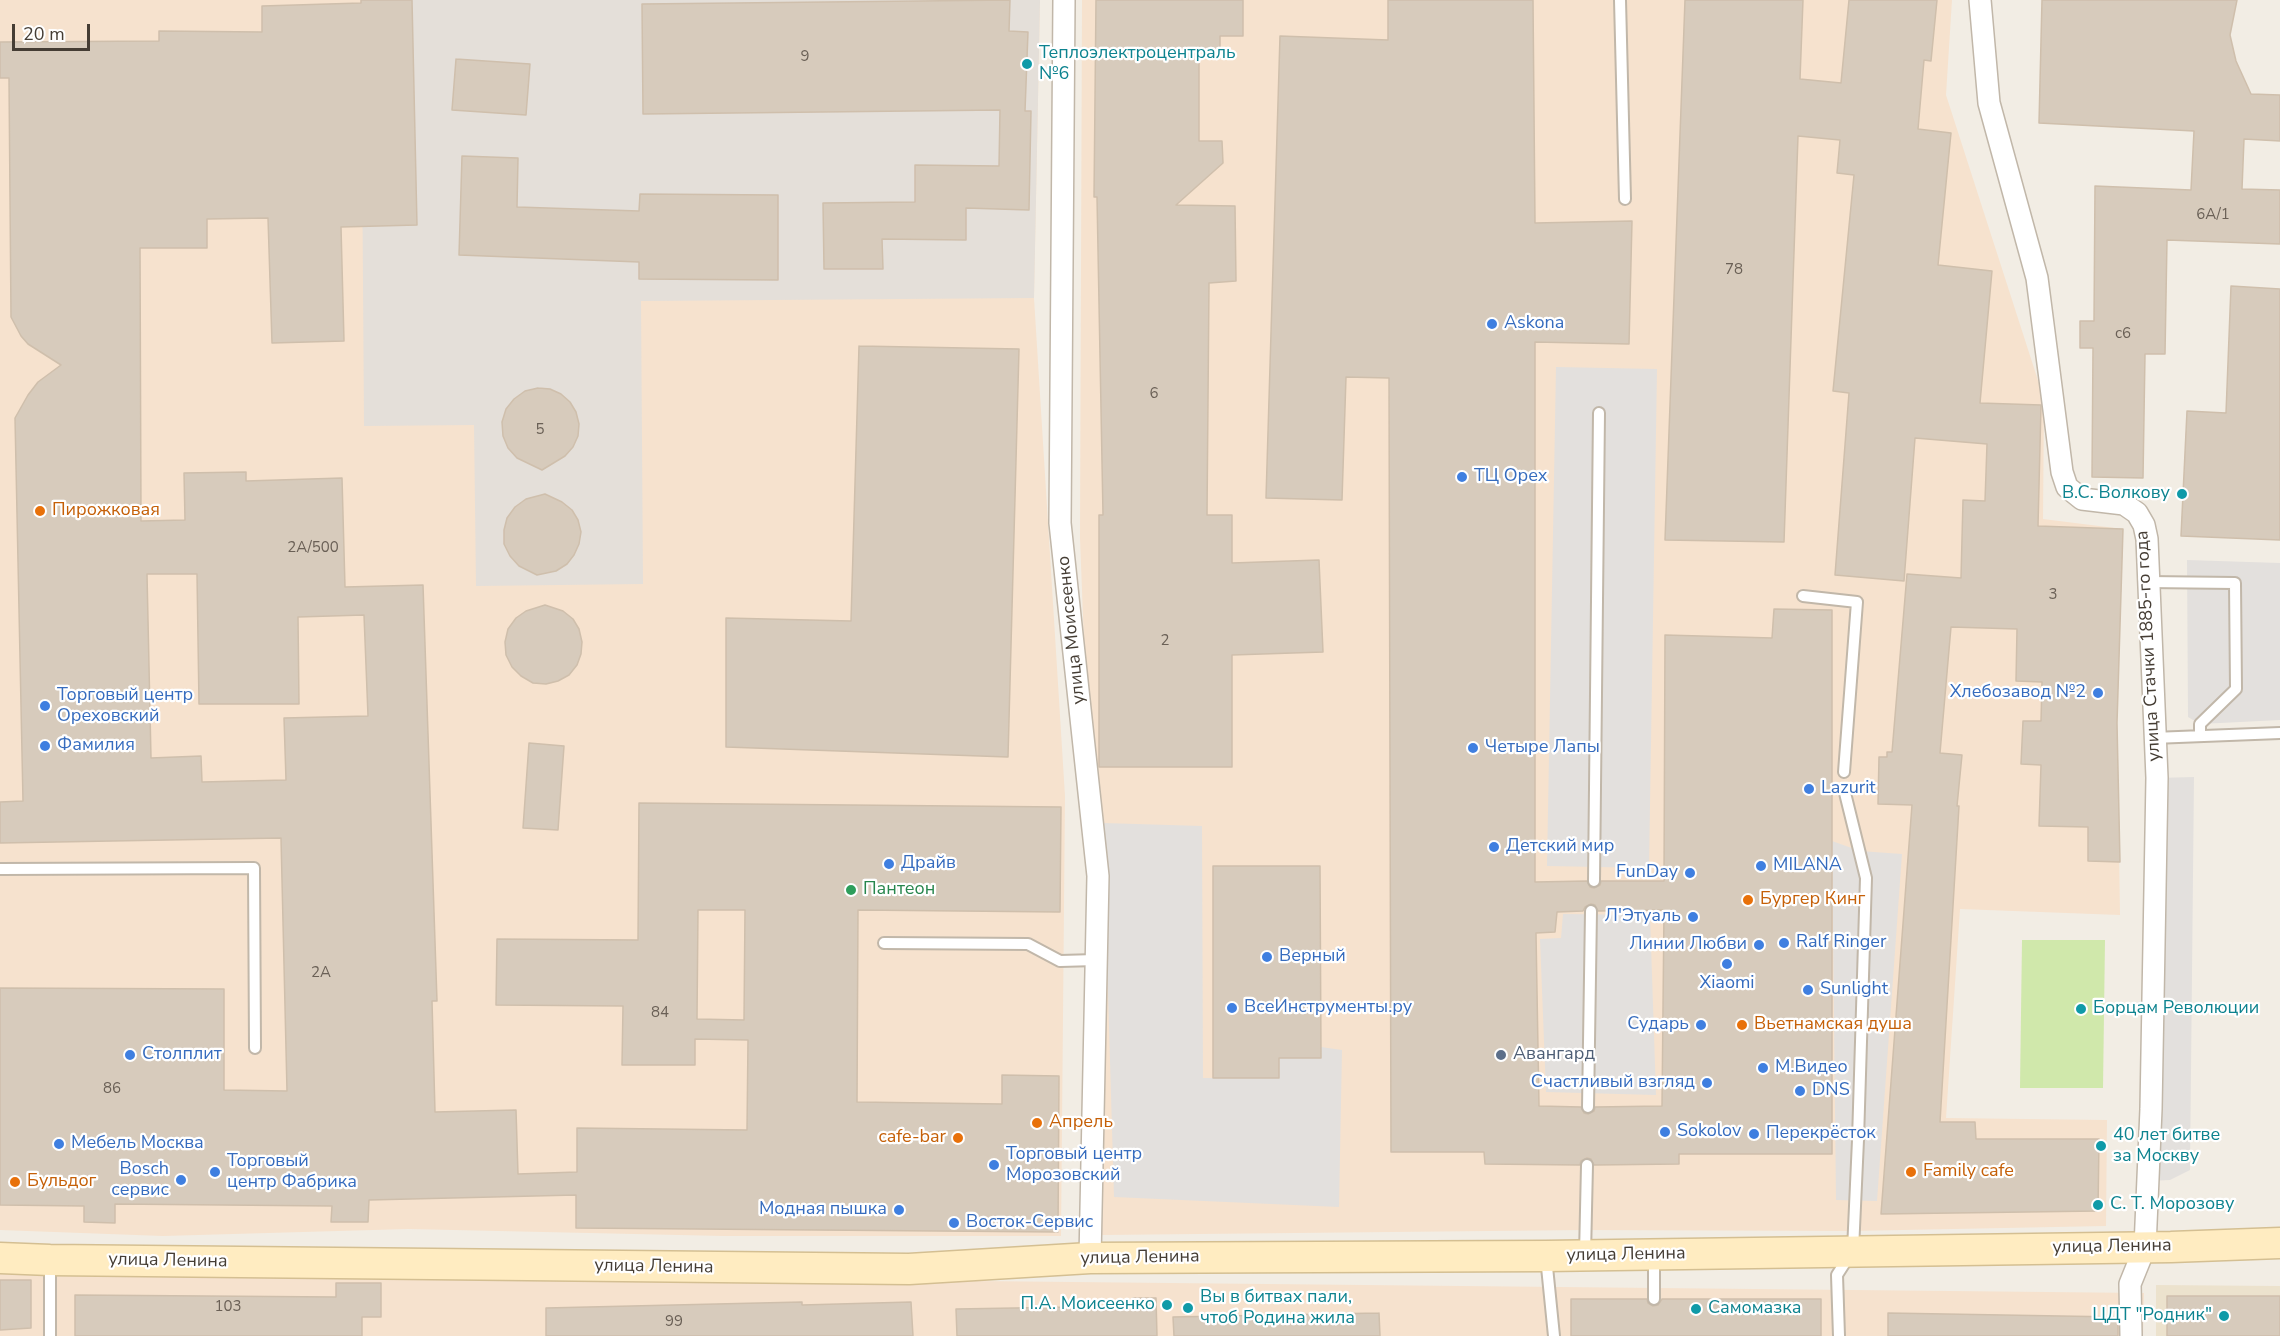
<!DOCTYPE html>
<html>
<head>
<meta charset="utf-8">
<style>
  body { margin:0 }
  #map { position:relative; width:2280px; height:1336px; overflow:hidden; background:#f2ede4; font-family:"Nunito Sans",sans-serif }
  canvas { display:block }
  .scale { position:absolute; left:12px; top:24px; width:78px; height:27px; box-sizing:border-box; border:3px solid #453d34; border-top:0; padding-left:8px; font-size:18px; line-height:21px; white-space:nowrap; color:#453d34; -webkit-text-stroke:4px #fff; paint-order:stroke }
</style>
</head>
<body>
<div id="map">
<canvas width="2280" height="1336"></canvas>
<div class="scale">20 m</div>
</div>
<script>
const ctx = document.querySelector('canvas').getContext('2d');
ctx.lineJoin = 'round';
function paint(path, color) { ctx.fillStyle = color; ctx.fill(path, 'evenodd'); }
const toPath = rows => new Path2D(rows.map(r => 'M' + r).join(''));
function strokePath(path, color, width, dash) { ctx.strokeStyle = color; ctx.lineWidth = width; ctx.lineCap = dash ? 'butt' : 'round'; ctx.setLineDash(dash || []); ctx.stroke(path); }
function write(font, color, halo, rows, align = 'center') {
  ctx.font = font + ' "Nunito Sans",sans-serif'; ctx.lineWidth = 4.5; ctx.setLineDash([]); ctx.textBaseline = 'middle'; ctx.strokeStyle = halo; ctx.fillStyle = color; for (const [text, x, y, turn = 0] of rows) {
    ctx.save(); ctx.translate(x, y); ctx.rotate((+turn || 0) * Math.PI / 180); ctx.textAlign = isNaN(turn) ? turn : align; if (halo) ctx.strokeText(text, 0, 0); ctx.fillText(text, 0, 0); ctx.restore();
  }
}
paint(toPath([
  [0,0,1040,0,1034,298,1065,796,1061,1236,724,1236,408,1229,163,1236,0,1230],
  [1082,0,1952,0,1946,95,2044,399,2043,519,2123,529,2117,723,2120,915,1960,909,1946,1118,2107,1120,2106,1226,1852,1231,1585,1230,1102,1235,1096,960,1080,538],
  [0,1271,2144,1293,2143,1336,0,1336]
]), '#f6e2ce');
paint(toPath([
  [361,0,1040,0,1034,298,641,301,643,584,476,586,474,425,364,426]
]), '#e4dfd9');
paint(toPath([
  [2156,1285,2280,1286,2280,1336,2156,1336]
]), '#ece2cd');
paint(toPath([
  [2022,940,2105,940,2103,1088,2020,1088]
]), '#d0e8ab');
paint(toPath([
  [1556,367,1657,369,1649,868,1547,866],
  [2187,560,2280,563,2280,720,2200,724,2188,717],
  [2194,777,2190,1170,2170,1180,2149,1181,2157,778],
  [1103,823,1202,826,1203,1078,1278,1078,1279,1058,1321,1047,1342,1050,1339,1207,1114,1197],
  [1832,841,1860,851,1902,854,1877,1201,1836,1200],
  [1563,914,1650,915,1656,1095,1546,1092,1540,939,1561,938]
]), '#e3e0dd');
const building = toPath([
  [361,0,412,0,417,225,341,227,344,341,272,343,268,218,207,219,207,248,140,248,141,521,185,520,184,473,246,472,246,481,342,478,345,587,423,585,437,1001,432,1001,435,1112,516,1110,518,1174,577,1172,577,1128,747,1130,748,1040,695,1039,695,1065,622,1065,623,1006,496,1005,497,939,638,940,639,803,1061,807,1060,912,858,910,857,1102,1002,1104,1002,1075,1059,1076,1058,1232,576,1228,576,1195,369,1200,368,1222,331,1222,332,1206,115,1204,115,1223,84,1222,84,1206,0,1205,0,988,224,989,224,1090,287,1091,281,838,0,843,0,802,23,801,15,418,28,395,38,382,61,365,28,344,21,336,11,317,9,78,0,78,0,42,159,41,159,31,262,32,262,6,361,3,361,0],
  [147,574,197,574,199,704,299,704,298,617,364,615,368,716,284,718,286,780,202,782,201,756,151,758,147,574],
  [698,910,745,910,744,1020,697,1019,698,910],
  [1010,0,1009,31,1028,32,1025,111,1031,111,1029,210,966,208,966,240,882,239,883,269,824,269,823,203,915,202,915,165,999,166,1000,110,643,114,642,4,1010,0],
  [1096,0,1243,0,1243,36,1220,36,1220,51,1199,51,1199,141,1222,141,1223,163,1176,205,1235,206,1236,281,1209,283,1207,515,1232,515,1232,563,1319,560,1323,652,1232,655,1232,767,1099,767,1099,515,1103,515,1097,197,1094,197,1096,0],
  [1388,0,1533,0,1535,223,1632,221,1629,344,1535,342,1535,882,1587,881,1590,887,1594,888,1600,885,1601,881,1664,881,1665,635,1772,638,1774,609,1832,610,1832,1154,1679,1154,1679,1164,1594,1165,1591,1159,1587,1158,1581,1161,1580,1165,1485,1164,1484,1152,1391,1152,1389,378,1346,377,1342,500,1266,498,1280,36,1388,40,1388,0],
  [1591,904,1595,905,1598,911,1664,910,1662,1106,1595,1107,1594,1111,1588,1114,1584,1113,1581,1107,1539,1106,1536,933,1555,932,1557,912,1583,911,1585,907,1591,904],
  [1685,0,1803,0,1800,79,1841,83,1849,0,1937,0,1931,61,1924,60,1918,129,1951,133,1938,265,1992,271,1980,403,2041,405,2038,526,2123,529,2117,723,2120,862,2088,861,2088,827,2039,826,2041,765,2021,764,2023,721,2041,721,2042,682,2016,681,2017,629,1951,627,1940,753,1962,755,1957,806,1959,806,1940,1122,1975,1122,1976,1139,2099,1139,2098,1211,1881,1214,1912,805,1878,804,1879,757,1887,757,1887,752,1892,752,1907,574,1961,578,1963,500,1985,501,1987,444,1915,438,1904,581,1835,575,1849,393,1833,391,1854,175,1837,173,1840,140,1798,136,1784,542,1665,540,1685,0],
  [2042,0,2237,0,2230,35,2236,61,2251,94,2280,95,2280,141,2244,139,2242,189,2280,190,2280,244,2167,240,2165,354,2145,354,2143,478,2092,477,2093,348,2080,348,2080,321,2094,321,2095,186,2191,190,2194,131,2039,123,2042,0],
  [456,59,530,64,526,115,452,110,456,59],
  [462,156,518,158,517,207,639,211,640,194,778,195,778,280,639,279,639,262,459,255,462,156],
  [2231,286,2280,289,2280,540,2181,536,2187,411,2226,413,2231,286],
  [859,346,1019,349,1008,757,726,747,726,618,851,621,859,346],
  [538,388,550,389,561,394,570,402,576,412,579,424,578,436,573,447,565,456,542,470,517,458,508,448,503,436,502,422,506,409,514,399,525,391,538,388],
  [545,494,562,502,572,510,578,520,581,532,579,544,574,555,567,564,556,571,537,575,519,566,510,556,504,544,504,530,507,518,515,507,526,499,545,494],
  [545,605,563,611,573,619,579,629,582,642,581,654,577,665,569,675,558,681,546,684,533,683,521,676,512,667,506,655,505,642,508,629,516,618,526,611,545,605],
  [529,743,564,746,558,830,523,828,529,743],
  [1213,866,1320,866,1321,1058,1279,1058,1279,1078,1213,1078,1213,866],
  [0,1280,31,1280,31,1328,0,1330,0,1280],
  [336,1283,381,1283,381,1317,362,1317,362,1336,75,1336,75,1295,336,1297,336,1283],
  [2167,1296,2280,1296,2280,1336,2167,1336,2167,1296],
  [1133,1298,1156,1298,1157,1336,957,1336,956,1309,1133,1306,1133,1298],
  [1571,1299,1647,1299,1648,1303,1653,1306,1658,1305,1662,1299,1821,1299,1821,1336,1571,1336,1571,1299],
  [802,1302,802,1305,911,1302,913,1336,546,1336,546,1308,802,1302],
  [1379,1313,1380,1336,1174,1336,1173,1317,1379,1313],
  [1888,1313,2118,1317,2118,1336,1888,1336,1888,1313]
]);
paint(building, '#d7cbbc');
strokePath(building, '#cfbfac', 1.5);
const service = toPath([
  [1620,0,1625,199],
  [2148,582,2235,583,2236,689,2200,724,2200,736],
  [1803,596,1857,602,1844,772],
  [2153,738,2280,733],
  [0,869,254,868,255,1048],
  [1594,881,1599,413],
  [884,943,1028,944,1060,961,1096,960],
  [1588,1107,1591,911],
  [1585,1255,1587,1165],
  [1546,1257,1554,1336],
  [1654,1299,1654,1255],
  [50,1336,50,1261],
  [1839,1336,1837,1275,1853,1250,1858,1140,1866,878,1844,789]
]);
const minor = toPath([
  [1064,0,1060,523,1098,876,1090,1258],
  [1980,0,1989,103,2037,278,2062,472,2067,487,2082,499,2124,504,2137,513,2144,525,2147,539,2157,778,2151,1109,2145,1247,2130,1284,2131,1335]
]);
const secondary = toPath([
  [0,1258,50,1260,909,1269,1090,1258,1546,1256,2171,1247,2280,1243]
]);
strokePath(service, '#c1b7a9', 14);
strokePath(minor, '#c1b7a9', 24);
strokePath(secondary, '#d4bf92', 33);
strokePath(service, '#fff', 10);
strokePath(minor, '#fff', 21);
strokePath(secondary, '#ffecc1', 30);
for (const [x, y, r, color] of [
  [1027,64,6,"#0f9aa8"],
  [1492,324,6,"#3f7fe0"],
  [1462,477,6,"#3f7fe0"],
  [2182,494,6,"#0f9aa8"],
  [40,511,6,"#e8710a"],
  [2098,693,6,"#3f7fe0"],
  [45,706,6,"#3f7fe0"],
  [45,746,6,"#3f7fe0"],
  [1473,748,6,"#3f7fe0"],
  [1809,789,6,"#3f7fe0"],
  [1494,847,6,"#3f7fe0"],
  [889,864,6,"#3f7fe0"],
  [1761,866,6,"#3f7fe0"],
  [1690,873,6,"#3f7fe0"],
  [851,890,6,"#2e9e5b"],
  [1748,900,6,"#e8710a"],
  [1693,917,6,"#3f7fe0"],
  [1784,943,6,"#3f7fe0"],
  [1759,945,6,"#3f7fe0"],
  [1267,957,6,"#3f7fe0"],
  [1727,964,6,"#3f7fe0"],
  [1808,990,6,"#3f7fe0"],
  [1232,1008,6,"#3f7fe0"],
  [2081,1009,6,"#0f9aa8"],
  [1701,1025,6,"#3f7fe0"],
  [1742,1025,6,"#e8710a"],
  [130,1055,6,"#3f7fe0"],
  [1501,1055,6,"#5c6f8a"],
  [1763,1068,6,"#3f7fe0"],
  [1707,1083,6,"#3f7fe0"],
  [1800,1091,6,"#3f7fe0"],
  [1037,1123,6,"#e8710a"],
  [1665,1132,6,"#3f7fe0"],
  [1754,1134,6,"#3f7fe0"],
  [958,1138,6,"#e8710a"],
  [59,1144,6,"#3f7fe0"],
  [2101,1146,6,"#0f9aa8"],
  [994,1165,6,"#3f7fe0"],
  [215,1172,6,"#3f7fe0"],
  [1911,1172,6,"#e8710a"],
  [181,1180,6,"#3f7fe0"],
  [15,1182,6,"#e8710a"],
  [2098,1205,6,"#0f9aa8"],
  [899,1210,6,"#3f7fe0"],
  [954,1223,6,"#3f7fe0"],
  [1167,1305,6,"#0f9aa8"],
  [1188,1308,6,"#0f9aa8"],
  [1696,1309,6,"#0f9aa8"],
  [2224,1316,6,"#0f9aa8"]
]) { const dot = new Path2D(); dot.arc(x, y, r, 0, 2 * Math.PI); ctx.fillStyle = color; ctx.fill(dot); strokePath(dot, '#fff', 2); }
write('15px', '#6a6056', null, [
  ["9",805,57],
  ["6А/1",2213,215],
  ["78",1734,270],
  ["с6",2123,334],
  ["6",1154,394],
  ["5",540,430],
  ["2А/500",313,548],
  ["3",2053,595],
  ["2",1165,641],
  ["2А",321,973],
  ["84",660,1013],
  ["86",112,1089],
  ["103",228,1307],
  ["99",674,1322]
]);
write('18px', '#0d838f', '#fff', [
  ["Теплоэлектроцентраль",1039,54],
  ["№6",1039,75],
  ["В.С. Волкову",2170,494,"right"],
  ["Борцам Революции",2093,1009],
  ["40 лет битве",2113,1136],
  ["за Москву",2113,1157],
  ["С. Т. Морозову",2110,1205],
  ["Вы в битвах пали,",1200,1298],
  ["чтоб Родина жила",1200,1319],
  ["П.А. Моисеенко",1155,1305,"right"],
  ["Самомазка",1708,1309],
  ["ЦДТ \"Родник\"",2212,1316,"right"]
], 'left');
write('18px', '#366cbe', '#fff', [
  ["Askona",1504,324],
  ["ТЦ Орех",1474,477],
  ["Хлебозавод №2",2086,693,"right"],
  ["Торговый центр",57,696],
  ["Ореховский",57,717],
  ["Фамилия",57,746],
  ["Четыре Лапы",1485,748],
  ["Lazurit",1821,789],
  ["Детский мир",1506,847],
  ["Драйв",901,864],
  ["MILANA",1773,866],
  ["FunDay",1678,873,"right"],
  ["Л'Этуаль",1681,917,"right"],
  ["Ralf Ringer",1796,943],
  ["Линии Любви",1747,945,"right"],
  ["Верный",1279,957],
  ["Xiaomi",1727,984,"center"],
  ["Sunlight",1820,990],
  ["ВсеИнструменты.ру",1244,1008],
  ["Сударь",1689,1025,"right"],
  ["Столплит",142,1055],
  ["М.Видео",1775,1068],
  ["Счастливый взгляд",1695,1083,"right"],
  ["DNS",1812,1091],
  ["Sokolov",1677,1132],
  ["Перекрёсток",1766,1134],
  ["Мебель Москва",71,1144],
  ["Торговый центр",1006,1155],
  ["Морозовский",1006,1176],
  ["Торговый",227,1162],
  ["центр Фабрика",227,1183],
  ["Bosch",169,1170,"right"],
  ["сервис",169,1191,"right"],
  ["Модная пышка",887,1210,"right"],
  ["Восток-Сервис",966,1223]
], 'left');
write('18px', '#c56008', '#fff', [
  ["Пирожковая",52,511],
  ["Бургер Кинг",1760,900],
  ["Вьетнамская душа",1754,1025],
  ["Апрель",1049,1123],
  ["cafe-bar",946,1138,"right"],
  ["Family cafe",1923,1172],
  ["Бульдог",27,1182]
], 'left');
write('18px', '#453d34', '#fff', [
  ["улица Моисеенко",1072,630,-96],
  ["улица Стачки 1885-го года",2149,646,-93],
  ["улица Ленина",2112,1247,-1],
  ["улица Ленина",1626,1255,-1],
  ["улица Ленина",1140,1258,-1],
  ["улица Ленина",168,1261,1],
  ["улица Ленина",654,1267,1]
]);
write('18px', '#27864d', '#fff', [
  ["Пантеон",863,890]
], 'left');
write('18px', '#4e5e75', '#fff', [
  ["Авангард",1513,1055]
], 'left');
</script>
</body>
</html>
